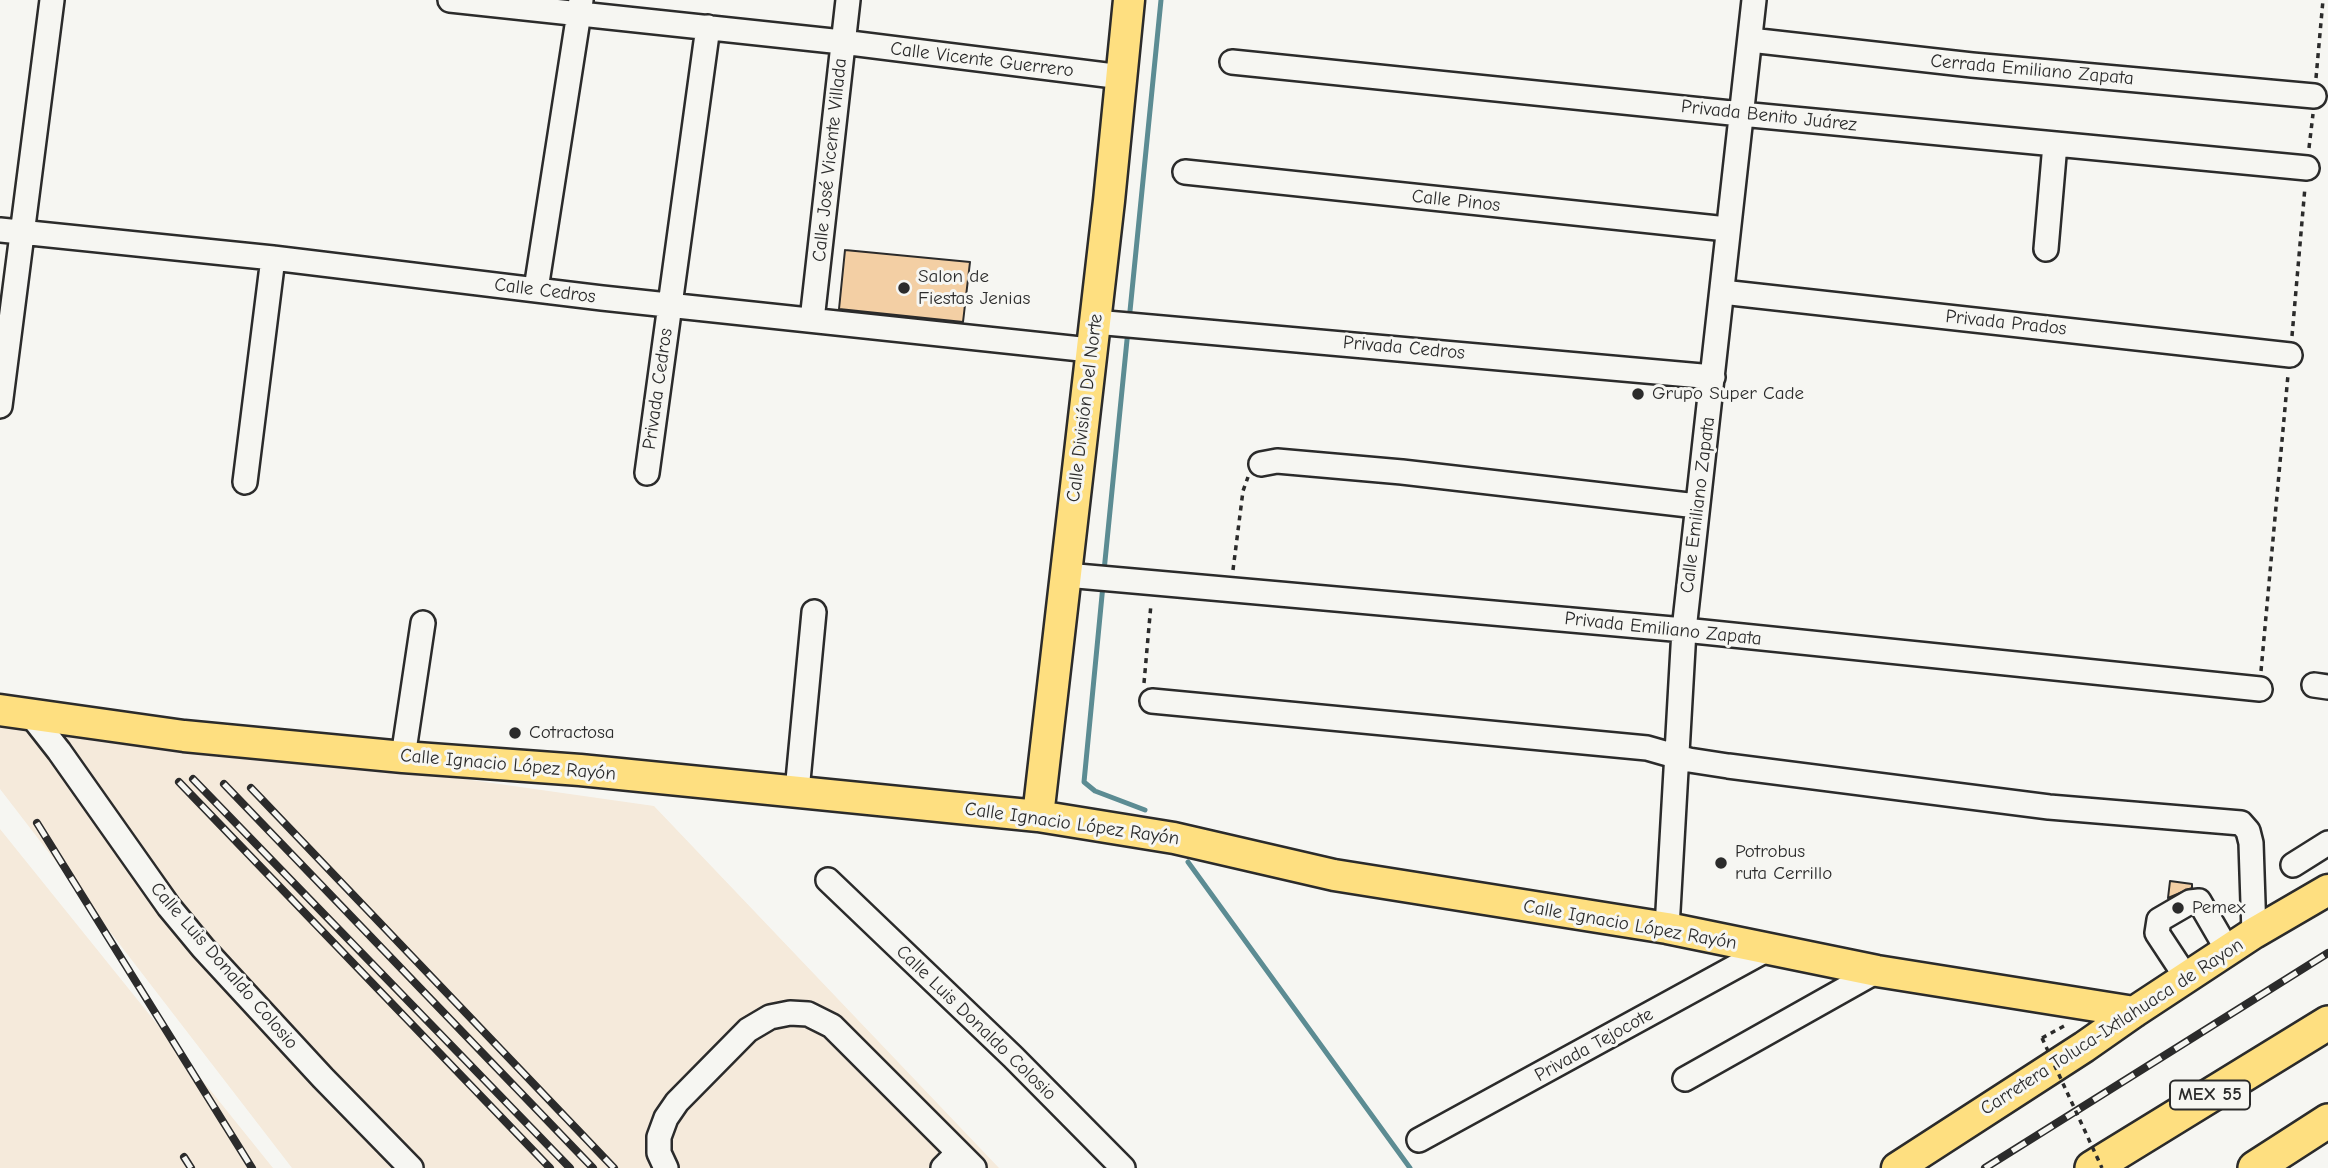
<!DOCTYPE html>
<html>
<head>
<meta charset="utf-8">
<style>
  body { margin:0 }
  canvas { display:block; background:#f6f6f2 }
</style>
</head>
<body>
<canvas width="2328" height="1168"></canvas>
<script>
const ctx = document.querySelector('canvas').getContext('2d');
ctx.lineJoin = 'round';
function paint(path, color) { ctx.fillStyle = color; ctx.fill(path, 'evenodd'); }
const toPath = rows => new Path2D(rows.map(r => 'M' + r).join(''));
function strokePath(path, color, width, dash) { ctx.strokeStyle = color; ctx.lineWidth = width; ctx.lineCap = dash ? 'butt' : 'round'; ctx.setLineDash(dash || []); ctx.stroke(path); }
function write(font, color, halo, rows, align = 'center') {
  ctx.font = font + ' "Comic Neue",sans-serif'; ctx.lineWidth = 6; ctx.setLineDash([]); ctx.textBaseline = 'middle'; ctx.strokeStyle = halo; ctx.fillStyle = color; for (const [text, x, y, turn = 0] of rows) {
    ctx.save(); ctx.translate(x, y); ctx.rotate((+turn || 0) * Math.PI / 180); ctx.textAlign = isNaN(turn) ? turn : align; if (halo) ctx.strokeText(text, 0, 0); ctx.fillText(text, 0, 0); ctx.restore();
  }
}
paint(toPath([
  [0,713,654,806,999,1168,292,1168,0,789],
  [0,829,273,1168,0,1168]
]), '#f5eadb');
strokePath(toPath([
  [1129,321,1161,0],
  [1104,571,1128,330],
  [1103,585,1084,782,1095,791,1145,810],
  [1188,862,1410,1168]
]), '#5c8c93', 5);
const building = toPath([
  [845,250,970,262,963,322,839,309,845,250],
  [2170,881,2192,884,2192,888,2168,898,2170,881]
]);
paint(building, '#f3cfa4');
strokePath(building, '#2b2b2b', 2);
const minor = toPath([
  [450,0,842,42,1122,77],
  [1750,40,1972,65,2314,96],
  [1232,62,1741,114,2307,168],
  [1185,172,1727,229],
  [0,230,273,258,602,298,1090,350],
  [2046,249,2055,144],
  [536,289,581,0],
  [1722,292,2290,355],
  [812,320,848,0],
  [1095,322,1713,377],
  [0,406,52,0],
  [1261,464,1277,461,1402,472,1697,506],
  [647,473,708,27],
  [245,482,273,258],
  [1066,575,1684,630,2260,689],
  [2314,685,2328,687],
  [1152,701,1647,748,1689,760,1728,766,2049,807,2241,823,2248,831,2251,843,2254,933],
  [30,714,59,751,169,907,203,948,323,1078,411,1168],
  [403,757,423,623],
  [797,791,814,612],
  [2293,865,2328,843],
  [828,880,1013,1057,1123,1168],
  [1667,928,1684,630,1754,0],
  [2186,977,2157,933,2159,920,2190,902,2199,901,2228,951],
  [1685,1079,1877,971],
  [1419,1140,1768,949],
  [666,1168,659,1153,659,1137,666,1118,677,1102,748,1030,770,1017,790,1013,808,1014,832,1026,974,1168],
  [943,1168,958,1153]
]);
const major = toPath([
  [0,710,184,736,403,757,580,770,1038,816,1174,838,1334,875,1667,928,1877,971,2134,1012],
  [1038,816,1109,201,1129,0],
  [1897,1168,2084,1047,2134,1012,2254,933,2328,890]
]);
const highway = toPath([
  [2092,1168,2328,1023],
  [2255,1168,2328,1121]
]);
strokePath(minor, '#2b2b2b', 28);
strokePath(major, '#2b2b2b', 35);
strokePath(highway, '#2b2b2b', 38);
strokePath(toPath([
  [2316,78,2323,0],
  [2309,148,2313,114],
  [2292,336,2305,187],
  [1233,570,1243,491,1248,477],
  [2261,671,2288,375],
  [1144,683,1151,604],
  [2042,1038,2064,1026]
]), '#2b2b2b', 3.5, [5, 5]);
strokePath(minor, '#f6f6f2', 23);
strokePath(major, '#fedf80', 30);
strokePath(highway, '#fedf80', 33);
const rail = toPath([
  [193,779,570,1168],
  [179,782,550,1168],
  [224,784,593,1168],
  [251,788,614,1168],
  [37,823,252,1168],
  [184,1157,191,1168],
  [1985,1168,2328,953]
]);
strokePath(rail, '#2b2b2b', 8);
strokePath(rail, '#f6f6f2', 5, [16]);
strokePath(toPath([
  [2042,1038,2102,1168]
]), '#2b2b2b', 3.5, [5, 5]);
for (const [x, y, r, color] of [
  [904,288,7,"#2b2b2b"],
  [1638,394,7,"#2b2b2b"],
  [515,733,7,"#2b2b2b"],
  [1721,863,7,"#2b2b2b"],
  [2178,908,7,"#2b2b2b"]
]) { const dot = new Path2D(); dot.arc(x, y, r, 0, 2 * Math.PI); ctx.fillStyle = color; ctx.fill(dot); strokePath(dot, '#f6f6f2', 2.5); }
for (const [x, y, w] of [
  [2210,1095,80]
]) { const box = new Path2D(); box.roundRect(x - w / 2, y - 14.5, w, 29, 5); ctx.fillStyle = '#f6f6f2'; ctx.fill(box); strokePath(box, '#2b2b2b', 2); }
write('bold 18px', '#2b2b2b', null, [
  ["MEX 55",2210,1095]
]);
write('19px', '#2b2b2b', '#f6f6f2', [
  ["Calle Vicente Guerrero",982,60,7],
  ["Cerrada Emiliano Zapata",2032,70,5],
  ["Privada Benito Juárez",1769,116,6],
  ["Calle José Vicente Villada",830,160,-84],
  ["Calle Pinos",1456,201,6],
  ["Calle Cedros",545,291,7],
  ["Privada Prados",2006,323,6],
  ["Privada Cedros",1404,348,5],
  ["Privada Cedros",658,389,-82],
  ["Calle División Del Norte",1085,408,-83],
  ["Calle Emiliano Zapata",1698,505,-83],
  ["Privada Emiliano Zapata",1663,629,6],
  ["Calle Ignacio López Rayón",508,765,5],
  ["Calle Ignacio López Rayón",1072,824,8],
  ["Calle Ignacio López Rayón",1630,925,10],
  ["Calle Luis Donaldo Colosio",224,966,49],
  ["Calle Luis Donaldo Colosio",976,1023,44],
  ["Carretera Toluca-Ixtlahuaca de Rayon",2112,1027,-33],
  ["Privada Tejocote",1594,1045,-29]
]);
write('19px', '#2b2b2b', '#f6f6f2', [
  ["Salon de",918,277],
  ["Fiestas Jenias",918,299],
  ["Grupo Super Cade",1652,394],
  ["Cotractosa",529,733],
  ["Potrobus",1735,852],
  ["ruta Cerrillo",1735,874],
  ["Pemex",2192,908]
], 'left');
</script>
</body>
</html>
